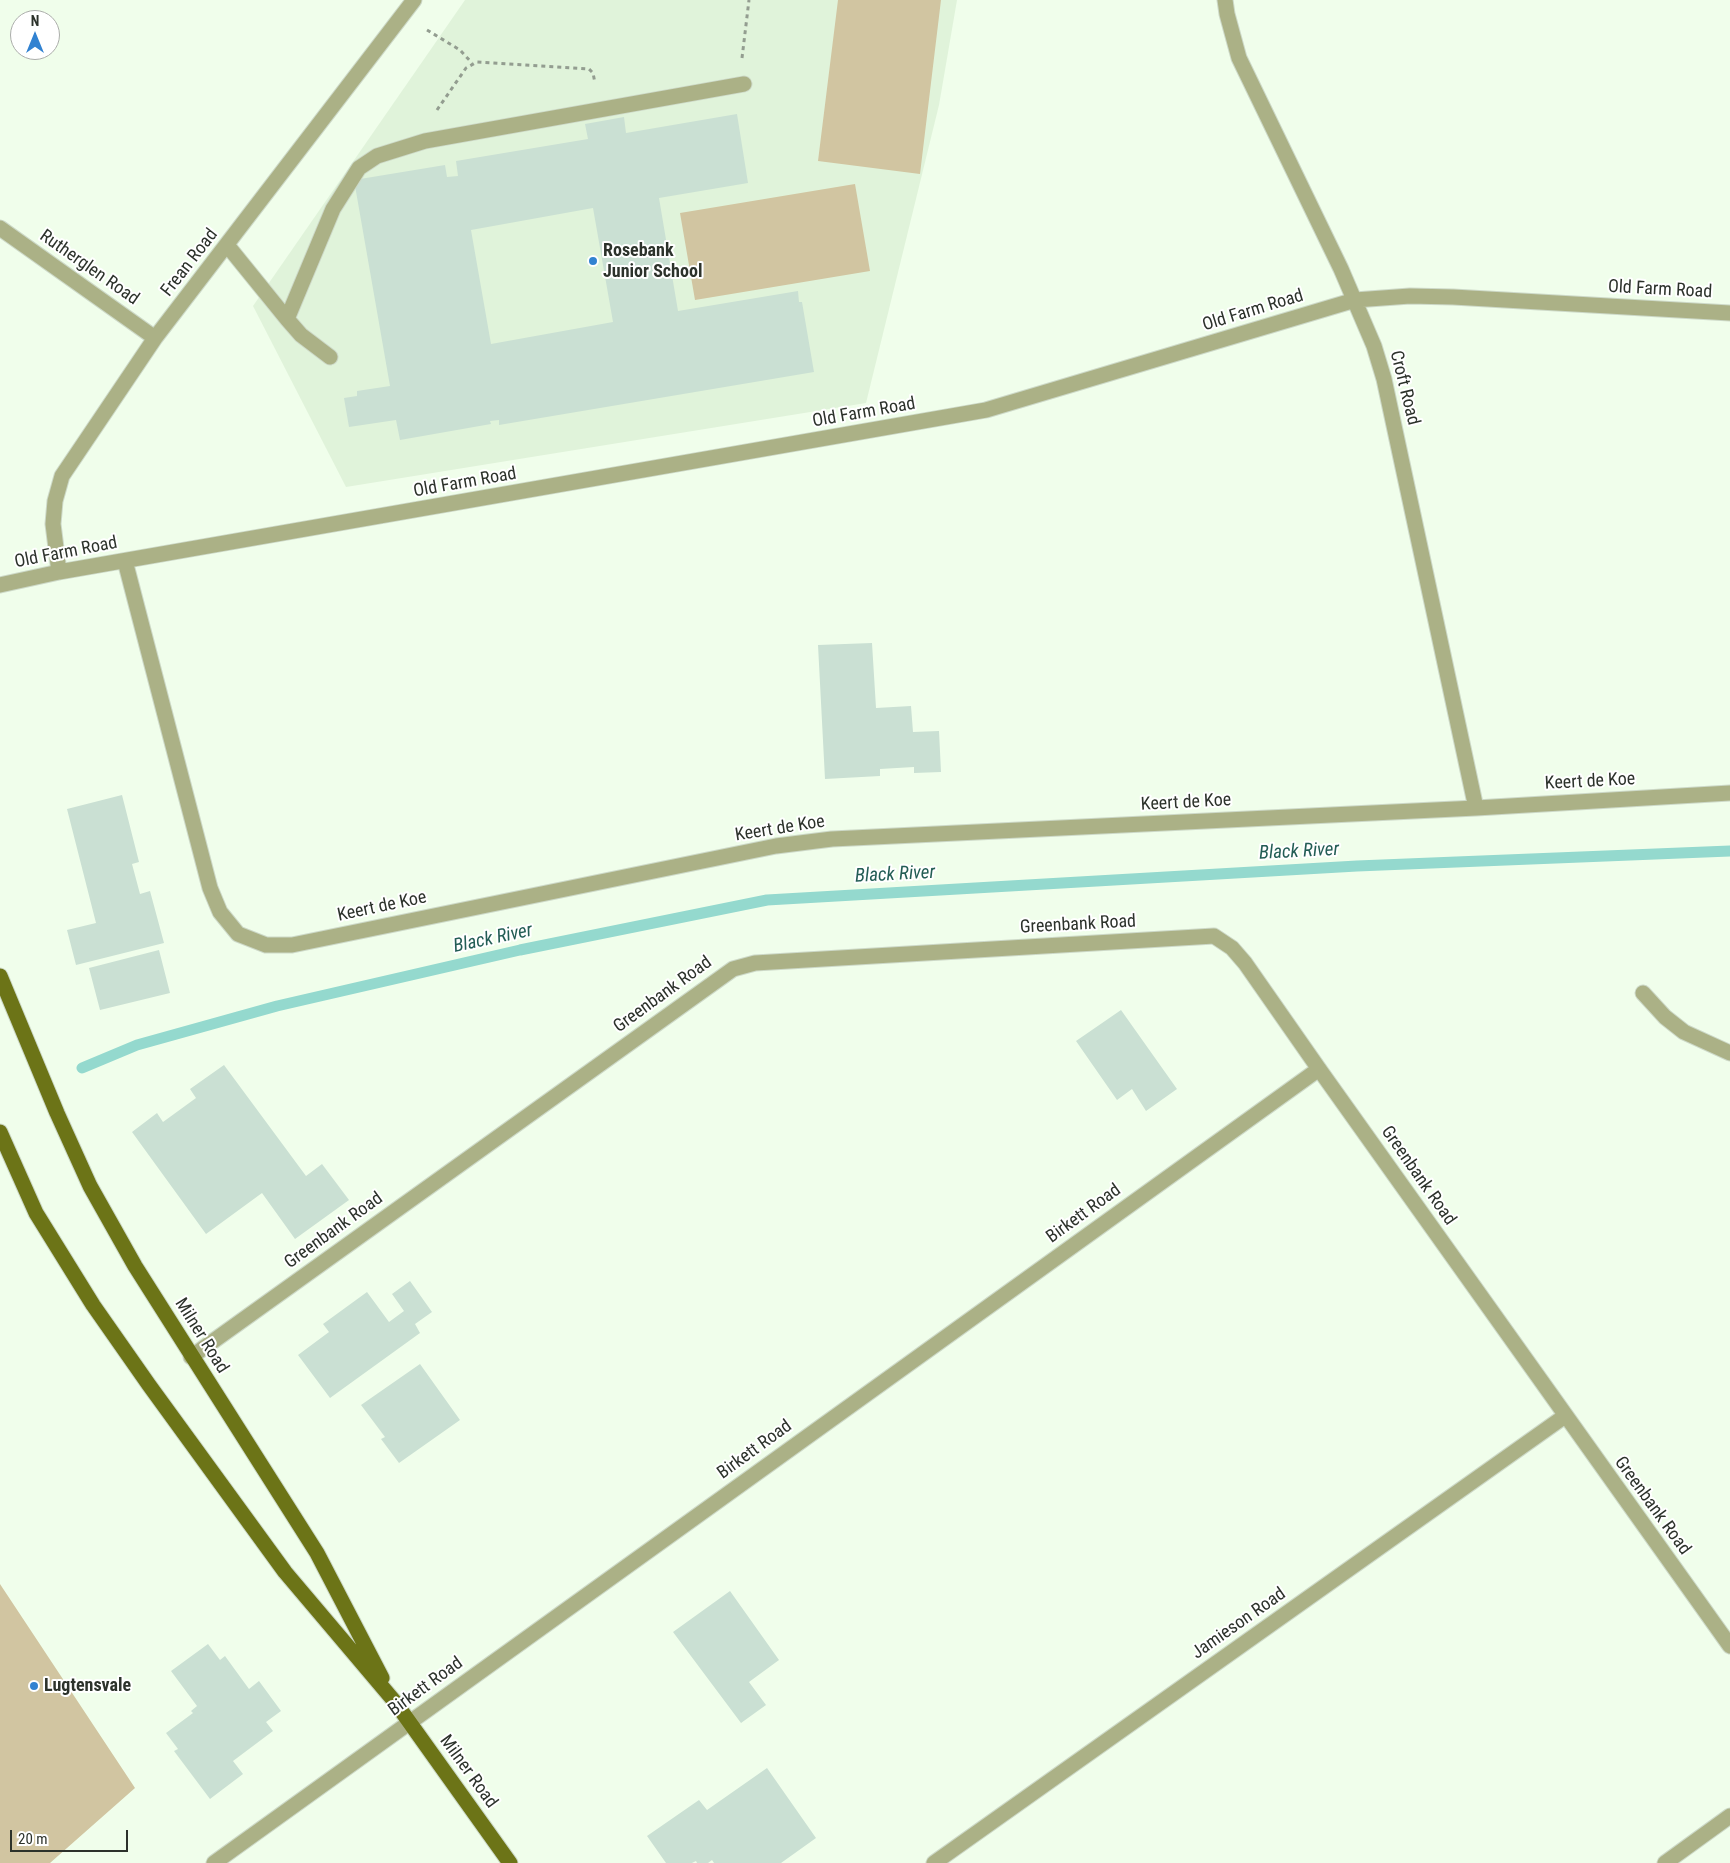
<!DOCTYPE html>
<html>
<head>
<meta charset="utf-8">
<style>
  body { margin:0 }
  #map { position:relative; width:1730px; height:1863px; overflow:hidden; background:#f0feeb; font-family:"Roboto Condensed",sans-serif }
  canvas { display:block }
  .north { position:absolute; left:10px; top:10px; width:50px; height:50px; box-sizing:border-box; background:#fff; border:1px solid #abadaa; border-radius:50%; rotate:0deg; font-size:14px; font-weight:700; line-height:20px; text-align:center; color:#2c322b }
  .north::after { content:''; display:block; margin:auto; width:18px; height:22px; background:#3182d1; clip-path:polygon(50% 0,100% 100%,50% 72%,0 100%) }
  .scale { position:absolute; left:10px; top:1830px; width:118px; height:22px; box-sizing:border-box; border:2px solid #2c322b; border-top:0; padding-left:6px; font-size:15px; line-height:18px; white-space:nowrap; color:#2c322b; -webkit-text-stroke:4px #fff; paint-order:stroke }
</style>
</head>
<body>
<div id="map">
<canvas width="1730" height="1863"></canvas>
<div class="north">N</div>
<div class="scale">20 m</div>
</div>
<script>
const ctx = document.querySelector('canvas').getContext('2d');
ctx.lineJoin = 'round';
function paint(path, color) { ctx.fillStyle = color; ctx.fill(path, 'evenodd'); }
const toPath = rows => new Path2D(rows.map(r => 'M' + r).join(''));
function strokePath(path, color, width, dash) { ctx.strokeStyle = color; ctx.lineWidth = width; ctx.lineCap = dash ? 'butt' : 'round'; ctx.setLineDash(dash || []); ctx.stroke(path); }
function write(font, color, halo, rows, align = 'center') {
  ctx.font = font + ' "Roboto Condensed",sans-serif'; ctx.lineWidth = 4; ctx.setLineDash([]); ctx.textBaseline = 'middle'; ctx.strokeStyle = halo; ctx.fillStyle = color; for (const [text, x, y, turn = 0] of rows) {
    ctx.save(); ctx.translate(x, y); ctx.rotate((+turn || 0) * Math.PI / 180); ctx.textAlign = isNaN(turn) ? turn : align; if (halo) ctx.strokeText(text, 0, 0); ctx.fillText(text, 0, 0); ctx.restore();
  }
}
paint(toPath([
  [465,0,957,0,939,105,866,403,346,487,253,306]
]), '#e0f3da');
paint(toPath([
  [838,0,941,0,920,174,818,161],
  [855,184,870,271,695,300,680,213],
  [0,1584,135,1788,50,1863,0,1863]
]), '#d1c5a1');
strokePath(toPath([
  [82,1068,137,1045,277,1006,520,950,767,900,1357,866,1730,851]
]), '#94d9ce', 11);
paint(toPath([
  [737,114,748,183,659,198,678,311,798,291,799,302,802,302,814,372,499,425,499,420,490,421,491,424,400,440,396,420,349,427,344,398,357,396,357,391,390,386,354,180,445,165,447,177,458,176,456,161,588,139,585,124,624,117,626,133],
  [593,208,613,322,491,344,471,230],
  [872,643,876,708,911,706,913,732,939,731,941,772,914,773,914,767,880,769,880,776,825,779,818,645],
  [122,795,139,862,132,864,140,894,150,891,164,943,76,965,67,930,96,923,67,809],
  [159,950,170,993,100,1010,89,968],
  [1121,1010,1177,1089,1146,1111,1132,1089,1117,1100,1076,1041],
  [224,1065,306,1176,322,1164,349,1200,295,1239,262,1193,206,1234,132,1132,157,1113,163,1122,196,1098,190,1089],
  [410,1281,432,1312,415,1324,420,1333,330,1398,298,1355,329,1332,323,1324,367,1292,389,1322,404,1311,392,1294],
  [420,1364,460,1420,399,1463,381,1439,385,1437,361,1405],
  [730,1591,779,1660,749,1682,766,1705,741,1723,673,1632],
  [208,1644,220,1660,225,1656,249,1689,259,1681,281,1711,266,1722,273,1731,233,1761,243,1774,210,1799,174,1751,178,1749,166,1733,193,1713,191,1711,197,1706,171,1671],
  [767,1768,816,1838,781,1863,714,1863,712,1860,708,1863,697,1863,696,1861,692,1863,666,1863,647,1836,699,1800,707,1810]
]), '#cae0d3');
const minor = toPath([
  [1225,0,1227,14,1239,58,1341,269,1374,346,1384,379,1476,808],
  [0,228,155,338],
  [227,245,287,319,301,335,330,357],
  [287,319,333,209,359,168,377,156,425,141,744,84],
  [125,561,210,888,220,912,238,934,266,945,292,945,776,846,832,839,1476,808,1730,793],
  [59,572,53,524,55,501,62,476,155,338,414,0],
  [0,585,59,572,986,410,1355,300,1410,296,1453,297,1730,313],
  [1643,993,1665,1017,1684,1032,1730,1053],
  [191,1357,733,969,755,963,1214,936,1232,948,1245,963,1319,1069,1730,1646],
  [214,1863,1319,1069],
  [934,1863,1565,1416],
  [1665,1863,1730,1816]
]);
const major = toPath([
  [0,976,57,1113,90,1186,135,1266,317,1553,382,1678],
  [0,1132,36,1213,93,1305,149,1385,285,1572,395,1702,510,1863]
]);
strokePath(minor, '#cdd9c8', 17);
strokePath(major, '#cdd9c8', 17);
strokePath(toPath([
  [427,30,460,50,472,63],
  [742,58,749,0],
  [437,110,466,68,477,62,589,69,593,73,595,83]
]), '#939d90', 3, [4, 4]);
strokePath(minor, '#abb186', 15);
strokePath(major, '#6c7417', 15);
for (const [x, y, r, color] of [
  [593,261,5,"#3182d1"],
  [34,1686,5,"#3182d1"]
]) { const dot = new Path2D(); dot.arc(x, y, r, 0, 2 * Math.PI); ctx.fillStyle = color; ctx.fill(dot); strokePath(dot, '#fff', 2); }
write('bold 18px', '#2c322b', '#fff', [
  ["Rosebank",603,251],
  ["Junior School",603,272],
  ["Lugtensvale",44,1686]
], 'left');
write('18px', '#2c322b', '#fff', [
  ["Frean Road",190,263,-52],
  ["Rutherglen Road",89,268,35],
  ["Old Farm Road",1660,290,3],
  ["Old Farm Road",1253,311,-17],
  ["Croft Road",1404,388,76],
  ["Old Farm Road",864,413,-10],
  ["Old Farm Road",465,483,-10],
  ["Old Farm Road",66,553,-11],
  ["Keert de Koe",1590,782,-3],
  ["Keert de Koe",1186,803,-3],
  ["Keert de Koe",780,829,-9],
  ["Keert de Koe",382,907,-12],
  ["Greenbank Road",1078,925,-3],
  ["Greenbank Road",663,995,-36],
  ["Greenbank Road",1418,1176,55],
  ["Birkett Road",1084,1214,-36],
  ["Greenbank Road",334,1231,-36],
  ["Milner Road",201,1336,58],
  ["Birkett Road",755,1450,-36],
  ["Greenbank Road",1652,1506,54],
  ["Jamieson Road",1239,1624,-35],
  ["Birkett Road",426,1687,-36],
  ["Milner Road",468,1772,54]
]);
write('italic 19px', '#235d55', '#fff', [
  ["Black River",1299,852,-3],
  ["Black River",895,875,-3],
  ["Black River",493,939,-12]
]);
</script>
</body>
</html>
